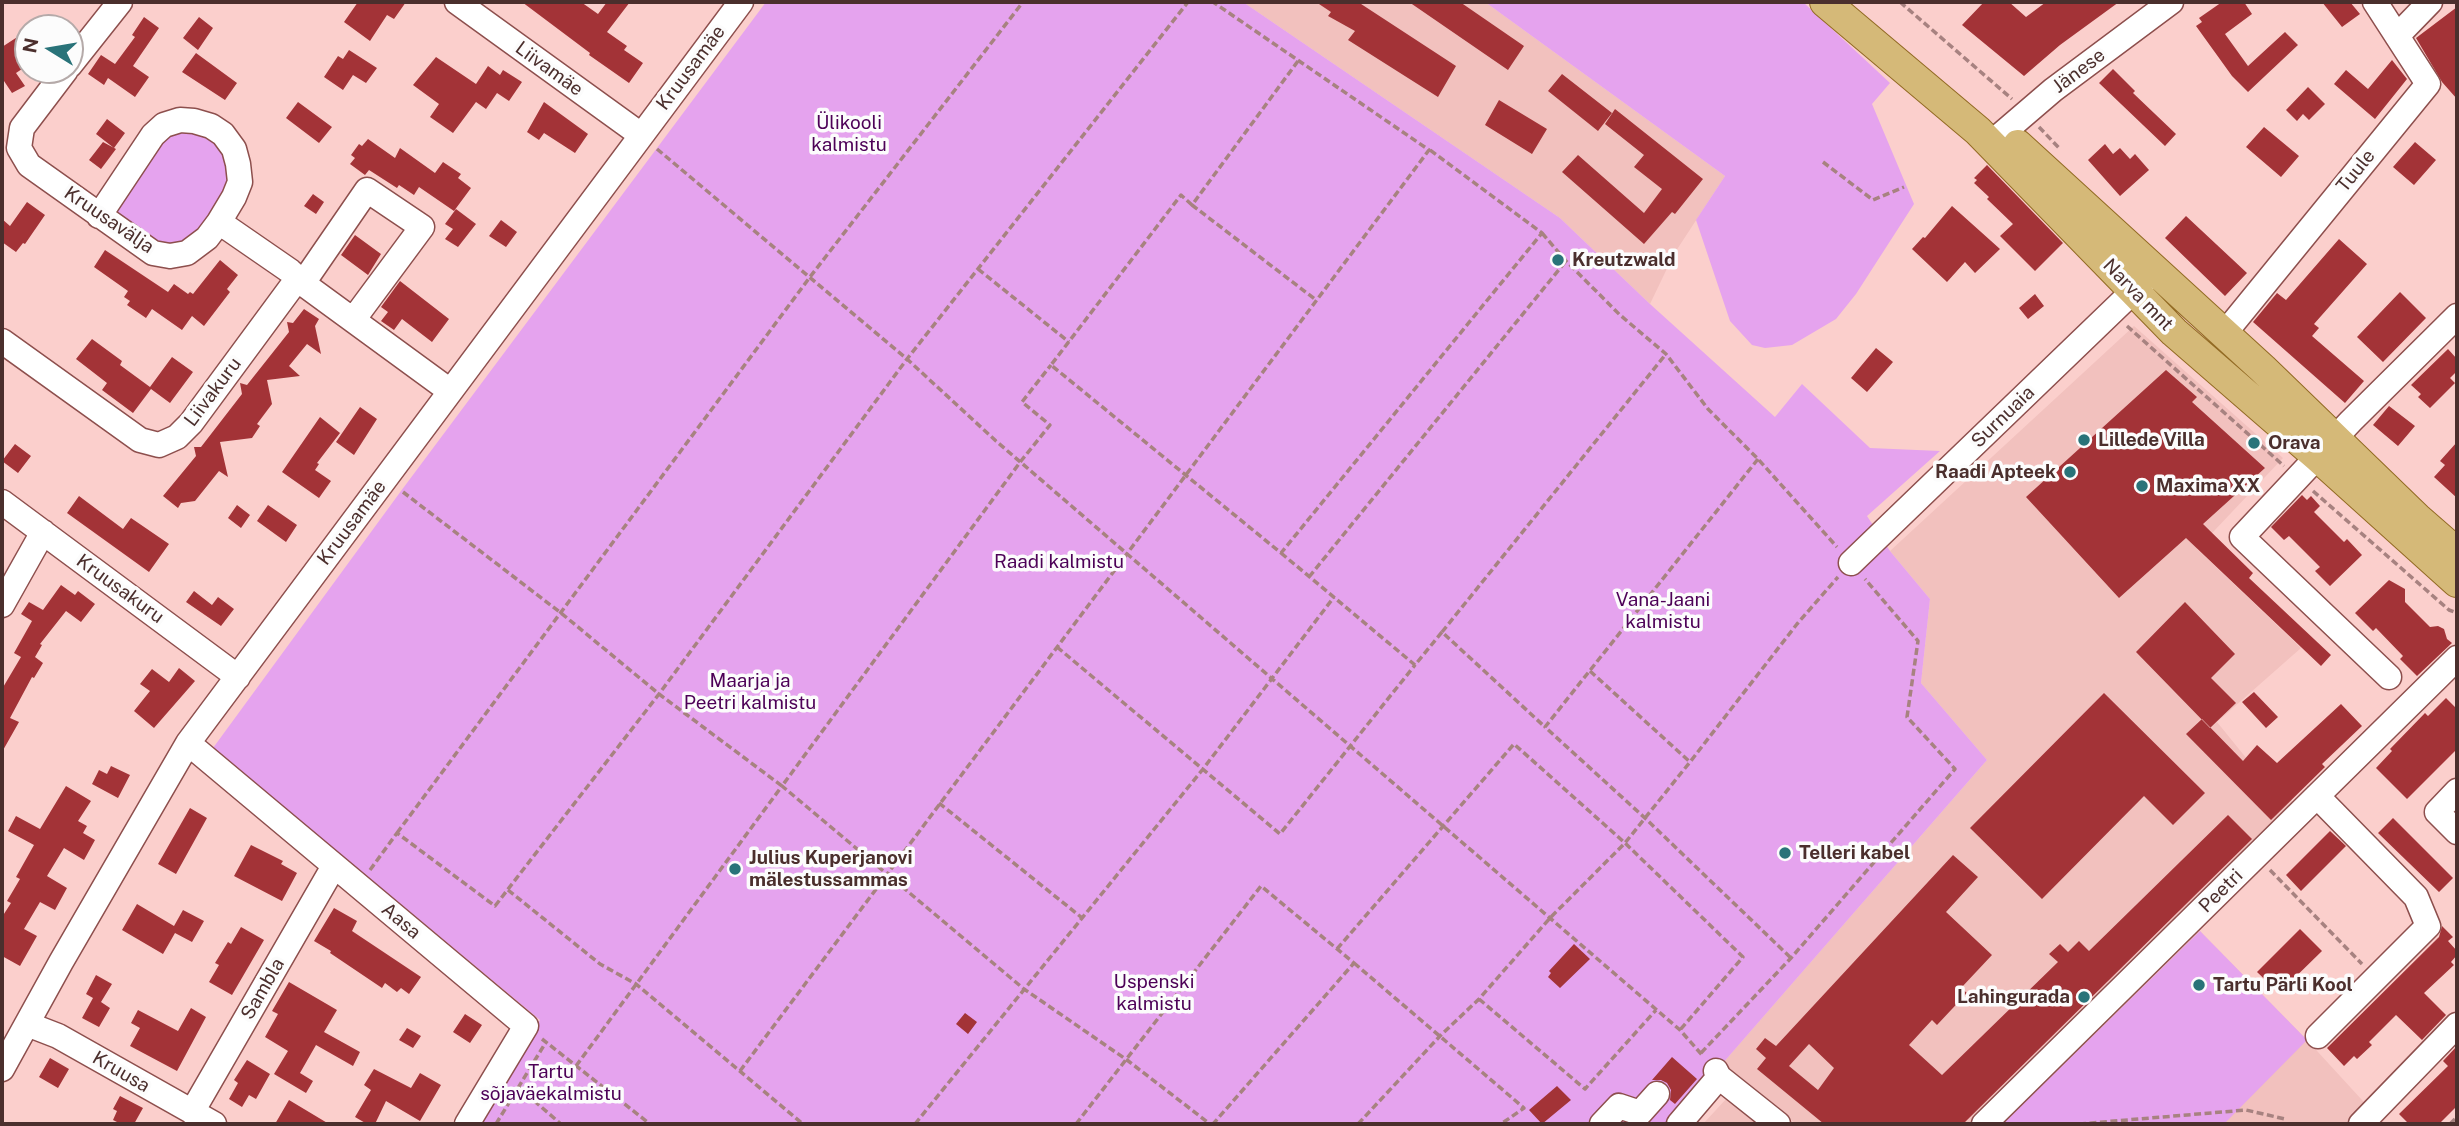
<!DOCTYPE html>
<html>
<head>
<meta charset="utf-8">
<style>
  body { margin:0 }
  #map { position:relative; width:2459px; height:1126px; overflow:hidden; background:#fbcfcc; font-family:"Public Sans",sans-serif }
  canvas { display:block }
  .frame { position:absolute; inset:0; border:4px solid #4b2f2d; pointer-events:none }
  .north { position:absolute; left:14px; top:14px; width:70px; height:70px; box-sizing:border-box; background:#fcfcfc; border:2px solid #b5aaa9; border-radius:50%; rotate:281deg; font-size:19px; font-weight:700; line-height:28px; text-align:center; color:#4b2f2d }
  .north::after { content:''; display:block; margin:auto; width:24px; height:32px; background:#297379; clip-path:polygon(50% 0,100% 100%,50% 72%,0 100%) }
</style>
</head>
<body>
<div id="map">
<canvas width="2459" height="1126"></canvas>
<div class="frame"></div>
<div class="north">N</div>
</div>
<script>
const ctx = document.querySelector('canvas').getContext('2d');
ctx.lineJoin = 'round';
function paint(path, color) { ctx.fillStyle = color; ctx.fill(path, 'evenodd'); }
const toPath = rows => new Path2D(rows.map(r => 'M' + r).join(''));
function strokePath(path, color, width, dash) { ctx.strokeStyle = color; ctx.lineWidth = width; ctx.lineCap = dash ? 'butt' : 'round'; ctx.setLineDash(dash || []); ctx.stroke(path); }
function write(font, color, halo, rows, align = 'center') {
  ctx.font = font + ' "Public Sans",sans-serif'; ctx.lineWidth = 7; ctx.setLineDash([]); ctx.textBaseline = 'middle'; ctx.strokeStyle = halo; ctx.fillStyle = color; for (const [text, x, y, turn = 0] of rows) {
    ctx.save(); ctx.translate(x, y); ctx.rotate((+turn || 0) * Math.PI / 180); ctx.textAlign = isNaN(turn) ? turn : align; if (halo) ctx.strokeText(text, 0, 0); ctx.fillText(text, 0, 0); ctx.restore();
  }
}
paint(toPath([
  [1243,2,1485,2,1725,176,1674,254,1650,304,1560,218],
  [2134,326,2283,458,2197,549,2301,648,2217,722,2247,759,2265,772,2296,805,1973,1124,1796,1124,1722,1064,1987,760,1921,683,1930,599,1890,551],
  [2200,931,2307,1040,2384,1124,2003,1124],
  [1727,1098,1757,1124,1703,1124]
]), '#f2c1be');
paint(toPath([
  [766,2,1243,2,1560,218,1650,304,1775,417,1802,384,1870,448,1940,451,1867,516,1890,551,1930,599,1921,683,1987,760,1716,1071,1667,1124,479,1124,540,1020,213,748,401,491],
  [1485,2,1803,2,1890,83,1872,104,1914,204,1856,294,1836,319,1792,345,1765,348,1752,345,1730,321,1696,220,1725,176],
  [174,126,223,141,232,176,209,218,194,235,183,245,168,248,111,216,112,208],
  [2200,931,2307,1040,2224,1124,2003,1124]
]), '#e5a3ee');
paint(toPath([
  [358,2,406,2,394,19,387,15,370,41,344,22],
  [522,2,581,2,598,14,607,2,630,2,607,32,627,46,624,50,643,63,629,83,589,55,590,53],
  [1316,2,1358,2,1456,66,1438,97,1348,40,1355,31,1328,16,1331,12],
  [1409,2,1460,2,1524,46,1508,70],
  [1984,2,2009,2,2026,17,2046,2,2119,2,2060,45,2024,76,1962,25],
  [2222,2,2244,2,2252,14,2225,34,2248,66,2285,32,2298,45,2248,92,2232,76,2196,26,2202,22,2199,18],
  [2322,2,2350,2,2360,14,2342,27],
  [2457,7,2457,99,2442,82,2416,38],
  [144,17,159,28,133,66,149,77,135,97,108,78,104,85,88,74,101,55,115,64,135,37,132,35],
  [199,17,213,28,198,50,183,38],
  [28,30,28,65,16,73,25,86,12,93,4,81,2,82,2,47],
  [349,50,377,68,366,83,353,75,343,90,324,77,338,56,343,59],
  [196,53,237,83,225,100,182,72],
  [436,57,476,84,488,66,500,75,503,70,522,82,509,101,497,93,486,109,476,102,453,133,430,117,439,104,413,85],
  [2392,60,2407,79,2375,119,2334,84,2346,70,2368,89],
  [2113,69,2135,91,2133,93,2176,134,2165,146,2099,83],
  [1562,74,1612,113,1598,131,1548,91],
  [2308,87,2325,104,2309,120,2303,114,2297,121,2286,110],
  [1499,100,1547,129,1532,154,1485,125],
  [298,102,332,127,319,143,286,118],
  [544,102,588,134,575,153,544,133,539,140,527,132],
  [1615,109,1703,179,1675,214,1672,212,1644,244,1562,172,1578,155,1644,213,1662,189,1634,167,1644,155,1605,124],
  [107,119,125,133,114,148,96,134],
  [2264,127,2299,156,2281,177,2246,147],
  [368,139,395,158,400,148,435,173,443,162,461,174,458,178,471,188,454,211,419,187,414,195,399,185,397,188,369,170,365,175,350,164,355,158,351,155,359,144,362,146],
  [103,142,116,149,101,169,89,160],
  [2415,142,2436,160,2414,185,2393,167],
  [2105,144,2113,154,2120,148,2130,159,2135,154,2149,170,2120,196,2088,160],
  [1987,165,2063,243,2035,271,2000,236,2013,224,1987,199,1989,197,1974,183,1977,180,1974,178],
  [313,194,324,202,316,214,304,206],
  [27,202,45,215,25,244,23,243,16,252,2,242,2,219,10,226],
  [1952,206,2000,249,1975,273,1965,262,1947,282,1912,249,1923,237,1925,238],
  [456,209,476,224,458,247,445,239,453,229,445,224],
  [2186,216,2247,273,2225,296,2165,238],
  [501,220,517,232,506,247,489,236],
  [355,235,381,254,368,275,341,255],
  [2339,239,2367,264,2314,324,2319,328,2312,336,2364,381,2345,403,2253,322,2277,293,2286,300],
  [105,250,168,292,174,284,188,294,190,292,193,294,220,260,238,275,227,289,230,292,204,326,192,316,182,330,152,309,146,318,127,305,130,301,124,297,128,291,94,267],
  [400,281,449,319,432,342,402,319,394,330,381,321,388,312,381,307],
  [2400,292,2426,318,2383,362,2357,337],
  [2035,294,2044,306,2028,319,2019,308],
  [304,309,319,319,315,326,321,354,307,344,289,366,300,376,267,380,272,404,257,424,260,426,252,438,220,442,228,477,219,471,195,501,181,503,178,508,163,496,196,456,194,447,201,447,242,394,240,383,247,385,289,332,287,322,293,323],
  [92,339,122,361,120,365,150,387,172,357,193,372,170,403,151,389,133,413,102,390,107,383,76,359],
  [1876,348,1893,362,1867,392,1851,378],
  [2448,349,2457,359,2457,371,2450,378,2455,383,2430,408,2418,397,2421,394,2411,385],
  [2166,370,2197,397,2192,402,2265,468,2203,524,2253,573,2249,578,2331,655,2321,666,2186,538,2119,598,2026,497],
  [2389,406,2415,426,2398,446,2373,425],
  [360,407,377,419,354,455,336,442],
  [320,417,340,433,317,463,319,464,315,470,331,481,319,498,282,472],
  [2457,442,2457,498,2434,477,2445,465,2440,461],
  [15,444,31,456,18,473,2,461],
  [2302,495,2307,500,2311,496,2320,506,2314,512,2344,542,2347,539,2362,555,2330,586,2315,571,2320,567,2289,536,2284,540,2271,527],
  [79,496,123,529,131,518,169,544,149,572,67,513],
  [237,505,250,515,241,528,228,518],
  [268,505,297,525,286,542,257,521],
  [2389,580,2405,589,2405,602,2430,627,2438,626,2444,629,2447,639,2452,643,2417,676,2400,659,2403,656,2376,628,2373,631,2355,613],
  [61,585,75,595,78,591,95,604,81,622,66,611,40,644,42,645,35,657,43,663,34,678,32,677,10,718,19,722,2,752,2,689,21,657,14,653,32,621,21,614,29,602,43,610],
  [194,591,212,605,218,597,234,609,221,626,186,602],
  [2185,602,2235,654,2211,678,2236,703,2210,728,2136,652],
  [179,668,195,681,154,728,134,711,150,691,140,684,152,669,169,682],
  [2254,692,2278,717,2266,728,2242,702],
  [2104,693,2205,793,2173,825,2144,796,2042,899,1970,828],
  [2446,698,2457,709,2457,749,2407,799,2376,768,2392,751,2390,749,2425,713,2428,716],
  [2341,704,2362,726,2322,764,2325,767,2271,820,2186,734,2202,719,2243,761,2257,745,2277,763],
  [111,766,130,775,118,798,92,784,99,770,107,774],
  [66,786,91,801,78,821,87,826,83,833,95,840,84,860,64,848,47,876,67,888,55,910,40,902,24,929,37,936,20,966,2,956,2,917,11,903,7,901,20,879,16,877,34,845,8,831,16,816,40,829],
  [190,808,207,818,176,874,158,864],
  [2228,815,2252,839,1963,1124,1824,1124,1757,1069,1766,1058,1756,1049,1765,1038,1776,1046,1953,855,1978,877,1946,912,1992,955,1961,988,1967,993,1937,1025,1932,1020,1909,1045,1942,1075,2058,962,2049,954,2060,944,2068,952,2079,941,2089,951],
  [1809,1044,1834,1068,1818,1090,1789,1066],
  [2393,818,2453,878,2439,892,2378,833],
  [2330,831,2346,846,2301,891,2286,875],
  [251,845,283,861,281,864,297,873,282,901,234,876],
  [137,904,174,926,183,910,204,921,192,942,175,933,163,954,122,930],
  [334,908,357,921,352,931,421,977,409,994,401,988,397,992,385,983,382,988,330,953,331,951,314,941],
  [2442,926,2453,937,2448,941,2457,951,2457,955,2451,962,2454,965,2424,993,2446,1015,2422,1040,2396,1015,2369,1042,2372,1045,2357,1059,2354,1056,2344,1066,2327,1048,2439,937],
  [241,927,264,940,232,995,209,982,219,965,215,963,228,942,231,944],
  [2300,929,2322,951,2279,993,2257,972],
  [1574,944,1590,959,1560,988,1548,977,1551,973,1549,971],
  [96,975,112,984,101,1002,110,1008,99,1027,82,1018,93,998,86,994],
  [289,982,337,1010,324,1032,360,1052,353,1066,316,1045,300,1073,313,1081,306,1093,274,1074,288,1051,265,1037,278,1014,272,1011],
  [191,1008,206,1017,177,1071,130,1046,140,1028,131,1023,138,1010,178,1031],
  [965,1013,977,1022,968,1034,956,1024],
  [465,1014,482,1025,470,1043,453,1032],
  [407,1028,421,1036,413,1048,399,1040],
  [2457,1046,2457,1106,2439,1124,2409,1124,2399,1114,2448,1066,2443,1061],
  [1672,1057,1697,1079,1675,1104,1670,1100,1671,1090,1667,1083,1661,1080,1652,1080],
  [50,1058,69,1069,58,1088,39,1077],
  [247,1060,270,1074,256,1099,249,1095,242,1107,229,1099,238,1083,234,1080],
  [374,1069,411,1088,420,1073,441,1085,420,1121,386,1101,375,1124,367,1124,355,1117,371,1090,364,1085],
  [1557,1086,1571,1100,1542,1124,1529,1110],
  [120,1096,143,1108,134,1124,121,1124,113,1120,117,1111,113,1109],
  [289,1100,329,1124,275,1124]
]), '#a33337');
const minor = toPath([
  [457,2,641,135],
  [2397,36,2430,2],
  [70,65,120,2],
  [66,70,22,128,19,148,29,165,153,253,170,256,187,253,207,238,219,222,290,271,305,285,450,391],
  [1990,144,2053,90,2171,2],
  [99,216,153,135,164,125,180,120,194,121,211,126,223,134,234,149,238,164,240,182,234,197,219,222],
  [303,283,367,190,422,227,353,320],
  [2224,334,2428,84,2375,2],
  [2,341,140,440,159,445,177,437,191,423,298,278],
  [2,502,238,677],
  [1851,563,2147,278],
  [2,605,43,532],
  [2389,677,2242,537,2351,421,2457,316],
  [188,743,526,1026,467,1124],
  [2457,791,2437,812,2457,832],
  [2317,796,2416,897,2428,926,2318,1036],
  [27,1024,58,1036,214,1124],
  [2,1069,61,962,188,743,741,2],
  [1716,1071,1719,1077,1778,1124],
  [192,1112,334,866],
  [1602,1124,1619,1106,1640,1113,1657,1094],
  [1679,1124,1719,1077],
  [1984,1124,2457,658],
  [2361,1124,2457,1025]
]);
const major = toPath([
  [1825,2,1978,131,2174,332,2318,457,2457,582],
  [2018,145,2263,369,2417,518,2457,553]
]);
strokePath(minor, '#8d4f4d', 27);
strokePath(major, '#926a23', 32);
strokePath(toPath([
  [1900,2,2012,99],
  [1298,61,1192,205,1316,300],
  [2039,127,2060,149],
  [657,149,907,359,996,441,1680,1030,1703,1056],
  [1823,162,1873,200,1904,187],
  [1192,205,1181,195,1051,365,1281,553,1542,233,1430,150],
  [1542,233,1566,261,1620,315,1666,354,1708,409,1758,459,1837,547],
  [978,269,1069,342],
  [2127,326,2284,466],
  [1758,459,1545,727,1646,819,1791,958],
  [2313,491,2449,610,2457,613],
  [403,492,561,613,659,694,782,786,1021,461,1050,425,1022,402,1051,365],
  [1281,553,1415,665,1442,632,1545,727],
  [1309,577,1566,261],
  [1442,632,1666,354],
  [1057,647,1280,834,1415,665],
  [1590,671,1690,762],
  [939,803,1081,917],
  [397,833,810,277,1023,2],
  [370,870,397,833,495,906,659,694,907,359,1188,2],
  [2270,870,2362,964],
  [508,890,600,964,636,984,803,1124],
  [1337,949,1514,744,1625,843,1743,957,1680,1030],
  [1354,963,1524,1108,1501,1124],
  [1479,999,1585,1089,1656,1010],
  [542,1039,650,1124],
  [1701,1053,1791,958,1955,769,1907,717,1918,641,1865,579],
  [576,1066,782,786,1024,989,1127,1060,1210,1124],
  [740,1071,1429,150,1213,2],
  [518,1087,561,1124],
  [496,1124,546,1042],
  [915,1124,1203,769,1334,597],
  [1076,1124,1261,886,1354,963,1213,1124],
  [1358,1124,1440,1036,1479,999,1550,918,1625,843,1690,762,1797,624,1838,577],
  [2079,1124,2246,1110,2285,1119],
  [2450,1124,2457,1117]
]), '#a78280', 3.5, [7, 3.5]);
strokePath(minor, '#fff', 24);
strokePath(major, '#d5b978', 30);
for (const [x, y, r, color] of [
  [1558,260,7,"#297379"],
  [2084,440,7,"#297379"],
  [2254,443,7,"#297379"],
  [2070,472,7,"#297379"],
  [2142,486,7,"#297379"],
  [1785,853,7,"#297379"],
  [735,869,7,"#297379"],
  [2199,985,7,"#297379"],
  [2084,997,7,"#297379"]
]) { const dot = new Path2D(); dot.arc(x, y, r, 0, 2 * Math.PI); ctx.fillStyle = color; ctx.fill(dot); strokePath(dot, '#fcfcfc', 2.5); }
write('19px', '#4b2f2d', '#fcfcfc', [
  ["Kruusamäe",691,68,-53],
  ["Liivamäe",549,69,36],
  ["Jänese",2079,71,-37],
  ["Tuule",2356,171,-51],
  ["Kruusavälja",109,220,34],
  ["Narva mnt",2138,295,46],
  ["Liivakuru",213,392,-53],
  ["Surnuaia",2003,417,-44],
  ["Kruusamäe",352,523,-53],
  ["Kruusakuru",120,589,36],
  ["Peetri",2221,891,-45],
  ["Aasa",401,921,40],
  ["Sambla",263,989,-60],
  ["Kruusa",121,1072,30]
]);
write('19px', '#4d0157', '#fcfcfc', [
  ["Ülikooli",849,123],
  ["kalmistu",849,145],
  ["Raadi kalmistu",1059,562],
  ["Vana-Jaani",1663,600],
  ["kalmistu",1663,622],
  ["Maarja ja",750,681],
  ["Peetri kalmistu",750,703],
  ["Uspenski",1154,982],
  ["kalmistu",1154,1004],
  ["Tartu",551,1072],
  ["sõjaväekalmistu",551,1094]
]);
write('bold 19px', '#4b2f2d', '#fcfcfc', [
  ["Kreutzwald",1572,260],
  ["Lillede Villa",2098,440],
  ["Orava",2268,443],
  ["Raadi Apteek",2056,472,"right"],
  ["Maxima XX",2156,486],
  ["Telleri kabel",1799,853],
  ["Julius Kuperjanovi",749,858],
  ["mälestussammas",749,880],
  ["Tartu Pärli Kool",2213,985],
  ["Lahingurada",2070,997,"right"]
], 'left');
</script>
</body>
</html>
